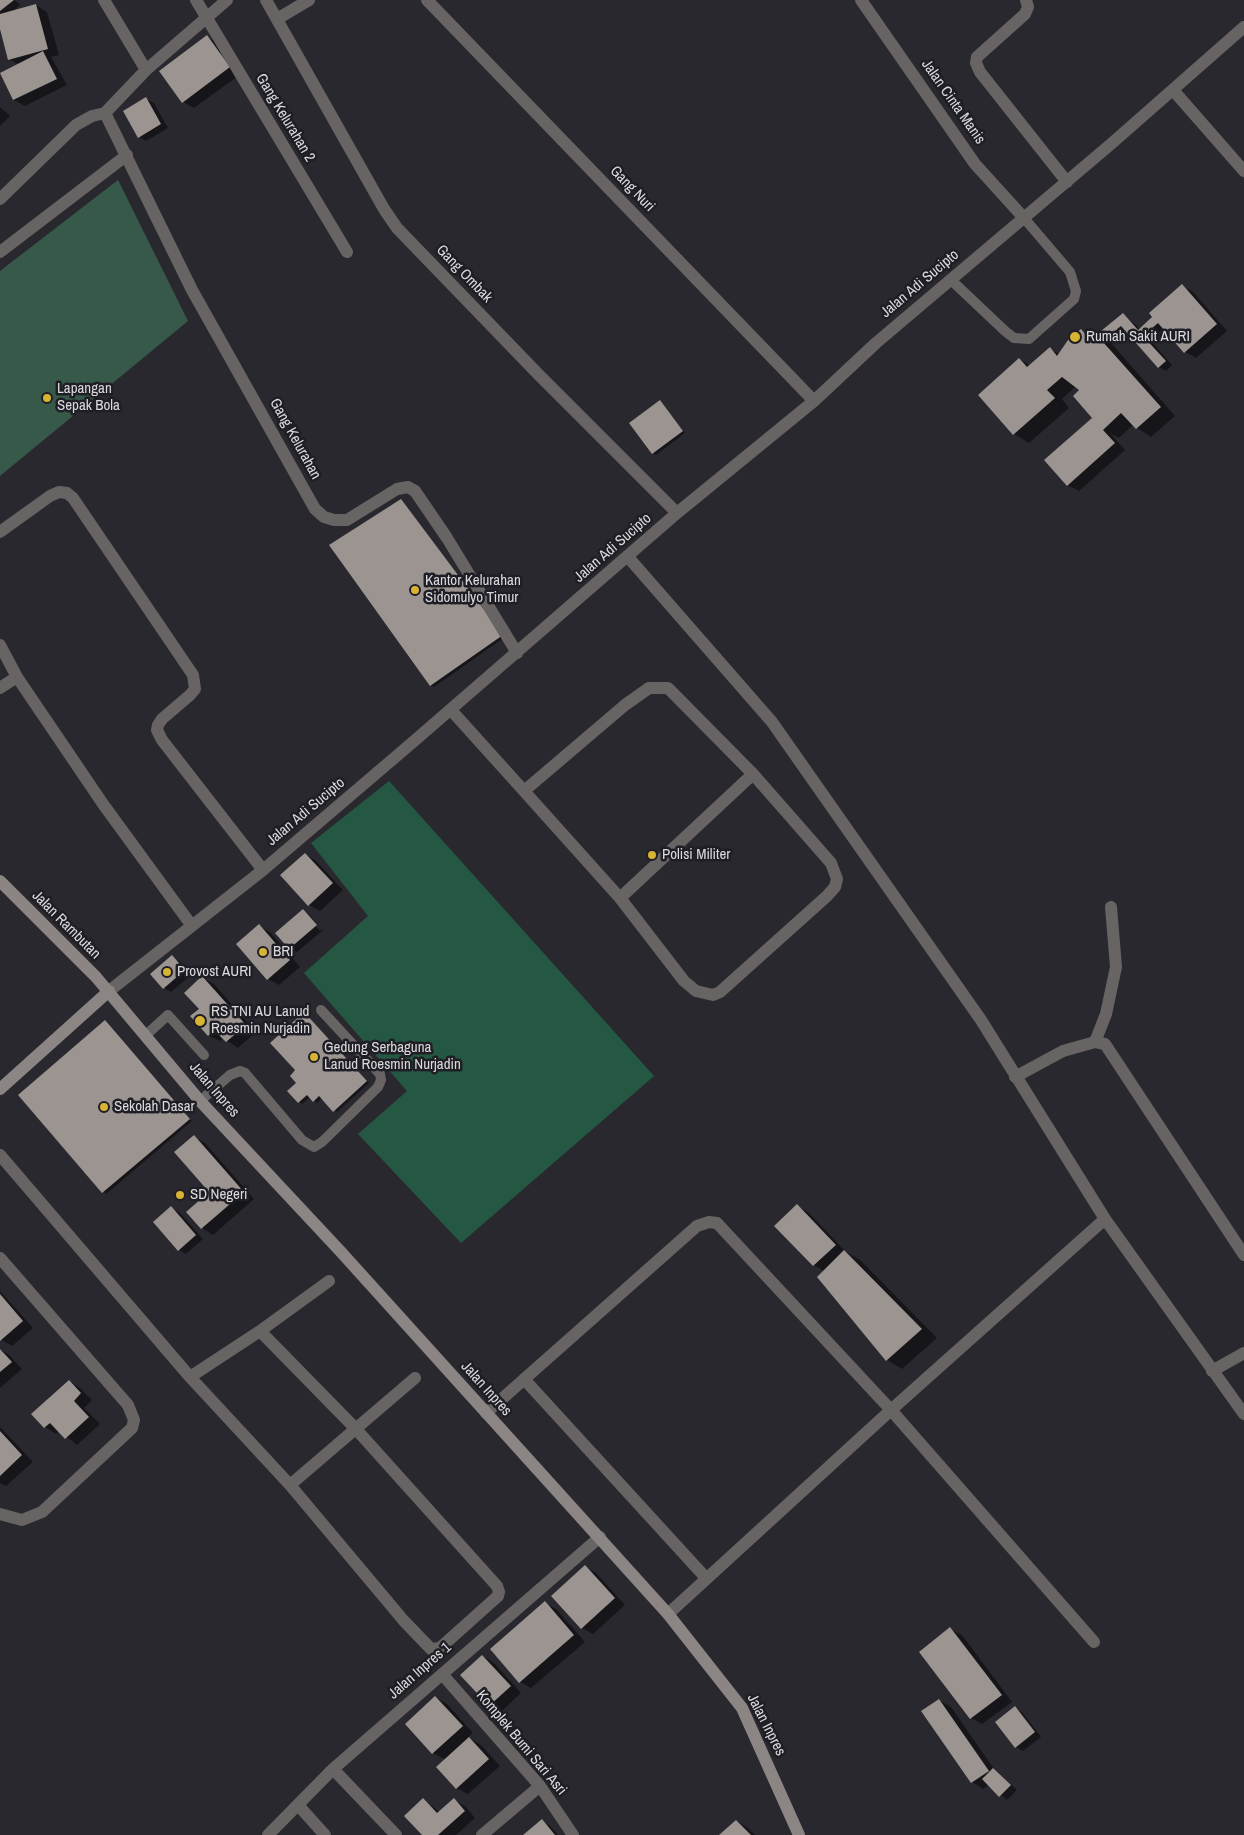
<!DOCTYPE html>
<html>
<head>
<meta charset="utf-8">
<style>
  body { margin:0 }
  canvas { display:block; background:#29282e }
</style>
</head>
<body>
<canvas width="1244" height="1835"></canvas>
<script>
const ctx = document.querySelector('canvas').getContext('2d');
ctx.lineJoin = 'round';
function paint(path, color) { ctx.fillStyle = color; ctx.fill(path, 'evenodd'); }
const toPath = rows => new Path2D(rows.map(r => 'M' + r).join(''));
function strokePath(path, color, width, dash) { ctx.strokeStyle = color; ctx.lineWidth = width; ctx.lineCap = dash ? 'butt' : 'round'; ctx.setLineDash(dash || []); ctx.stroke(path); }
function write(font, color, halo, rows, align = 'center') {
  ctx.font = font + ' "Archivo Narrow",sans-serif'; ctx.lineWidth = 5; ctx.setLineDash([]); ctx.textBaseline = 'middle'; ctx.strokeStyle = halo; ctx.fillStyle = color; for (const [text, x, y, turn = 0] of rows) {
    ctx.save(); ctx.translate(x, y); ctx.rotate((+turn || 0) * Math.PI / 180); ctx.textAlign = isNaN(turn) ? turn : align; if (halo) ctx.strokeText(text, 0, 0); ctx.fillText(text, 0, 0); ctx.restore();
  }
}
paint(toPath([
  [118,180,188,321,0,476,0,271]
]), '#365949');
paint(toPath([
  [389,781,654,1076,461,1243,358,1134,407,1091,304,973,368,916,311,843]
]), '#245843');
paint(toPath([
  [0,0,15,0,20,5,12,12,36,5,47,12,59,55,51,57,67,85,25,106,14,100,19,65,9,59,0,24],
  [207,37,218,43,241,74,194,108,183,102],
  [146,99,154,103,168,128,146,141,139,137],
  [0,107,10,116,0,126],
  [1182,286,1193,292,1227,331,1196,358,1185,352,1164,328,1150,340,1172,365,1166,371,1159,367,1127,331,1112,344,1175,416,1151,437,1133,425,1119,438,1110,433,1125,450,1079,491,1067,485,1097,422,1081,390,1076,386,1062,399,1069,408,1029,443,1014,434,979,395,1019,359,1031,366,1050,349,1059,354,1084,333,1091,341,1123,314,1140,329],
  [660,402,685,433,656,455,653,453],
  [401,500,505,637,434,687,431,685],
  [305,854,316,861,343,890,320,911,309,905],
  [303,911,310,915,323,930,297,952,290,948,277,933],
  [306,915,309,915,322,929,320,931],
  [259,926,270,932,300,967,279,985,268,979],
  [172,957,179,961,191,975,171,992,164,988],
  [202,978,214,984,256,1032,238,1048,223,1038,220,1041,208,1035,201,1009],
  [304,1013,369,1083,337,1112,322,1098,317,1103,310,1097,302,1104,289,1091,298,1083,297,1070],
  [105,1022,192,1121,106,1194,20,1095],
  [194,1137,205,1143,254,1199,213,1235,202,1228,188,1212,211,1192],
  [797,1206,808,1212,846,1252,860,1260,937,1338,902,1369,887,1360,825,1272,814,1265,776,1226],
  [171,1208,179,1212,203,1239,186,1254,179,1250],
  [0,1291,33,1328,12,1346,0,1339],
  [0,1349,9,1355,22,1369,0,1388],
  [69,1381,80,1388,92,1400,84,1408,100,1424,77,1445,59,1431,56,1434,45,1427,33,1414],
  [0,1427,33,1462,6,1486,0,1483],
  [585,1567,596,1573,625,1605,593,1634,582,1628],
  [545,1603,556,1609,585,1642,531,1688,520,1682],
  [950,1629,962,1635,1012,1702,982,1724,971,1718],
  [482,1656,494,1663,521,1693,501,1712,490,1705],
  [435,1697,447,1704,473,1733,468,1737,481,1745,500,1766,468,1794,456,1788,446,1760,433,1753],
  [939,1700,951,1707,994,1769,1017,1790,1007,1800,989,1785,983,1789,972,1782],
  [1015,1708,1022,1712,1041,1737,1023,1751,1016,1747],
  [423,1800,440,1812,454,1800,465,1806,475,1818,456,1835,423,1835],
  [542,1821,549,1825,558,1835,525,1835],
  [737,1821,748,1828,755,1835,721,1835]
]), '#0007');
paint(toPath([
  [0,0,14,0,0,11],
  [36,4,48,49,8,60,0,29,0,14],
  [207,35,230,67,182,103,159,71],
  [43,51,57,79,13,100,0,73],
  [146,97,161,124,138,138,123,111],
  [1182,284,1217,324,1184,353,1158,323,1143,336,1166,361,1158,368,1121,326,1103,342,1161,407,1136,429,1121,413,1103,430,1115,443,1067,486,1044,460,1092,418,1073,396,1079,390,1062,377,1047,390,1055,398,1013,435,978,395,1019,358,1027,367,1050,347,1057,356,1068,340,1081,329,1090,340,1123,313,1138,330,1152,317,1149,313],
  [660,400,683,431,652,454,629,423],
  [401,499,503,635,430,686,329,545],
  [305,853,333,883,308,906,280,875],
  [303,909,317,925,289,949,275,933],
  [259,924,290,960,267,980,236,944],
  [172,955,185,970,163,989,150,974],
  [202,976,246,1025,226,1042,214,1030,208,1036,190,1016,199,1009,184,993],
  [304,1012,367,1081,333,1112,319,1096,313,1102,307,1095,298,1103,287,1091,296,1083,290,1076,295,1070,270,1043],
  [105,1020,190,1119,102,1193,18,1095],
  [194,1135,244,1192,201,1229,186,1212,209,1192,174,1152],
  [797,1204,836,1245,813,1266,774,1226],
  [171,1206,196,1235,178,1251,153,1222],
  [844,1250,922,1329,886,1361,817,1277],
  [0,1294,23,1321,0,1341],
  [0,1349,12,1362,0,1372],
  [69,1380,81,1393,74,1401,89,1417,65,1439,50,1423,44,1428,31,1414],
  [0,1431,22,1455,0,1476],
  [585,1565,615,1598,581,1629,551,1596],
  [545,1601,574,1635,519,1683,490,1649],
  [950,1627,1002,1695,970,1719,919,1652],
  [482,1655,511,1686,489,1706,460,1675],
  [435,1696,463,1726,432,1754,405,1724],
  [939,1699,989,1771,971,1783,921,1711],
  [1015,1706,1035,1732,1015,1748,995,1722],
  [469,1737,489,1759,456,1789,436,1767],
  [993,1768,1011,1785,999,1797,982,1779],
  [423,1798,437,1813,454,1798,465,1811,438,1835,422,1835,404,1816],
  [542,1819,555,1835,523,1835],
  [736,1820,751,1835,719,1835]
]), '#9b9490');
strokePath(toPath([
  [950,279,1005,331,1014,338,1029,339,1074,299,1076,291,1070,272,1024,218],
  [146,1035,168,1015,204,1055],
  [200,1101,230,1075,240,1071,245,1073,302,1140,314,1147,322,1142,378,1087,381,1080,380,1074,321,1010]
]), '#676463', 10);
strokePath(toPath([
  [104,0,146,70],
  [196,0,347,252],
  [266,0,384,209,397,228,538,374,677,513],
  [427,0,814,401],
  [861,0,975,164,1024,218],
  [1026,0,1028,7,1025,14,977,57,976,63,980,72,1067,182],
  [277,19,309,0],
  [1173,90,1244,171],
  [105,113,192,290,315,509,324,517,334,520,347,520,397,489,408,487,415,491,447,538,517,653],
  [0,199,76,125,92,116,105,113,146,70,227,0],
  [0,252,127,155],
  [0,532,50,496,59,492,67,493,73,498,193,675,195,689,190,695,162,719,158,725,157,730,162,740,263,870],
  [628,557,772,722,981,1020,1105,1219,1244,1414],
  [0,645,17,677,103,804,192,926],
  [0,688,17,677],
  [451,710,524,791,620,898,684,981,696,991,713,995,720,992,827,896,835,887,837,879,831,863,753,774,668,688,649,688,625,705,524,791],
  [620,898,753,774],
  [109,991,263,870,413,742,677,513,814,401,876,343,1111,144,1244,27],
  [1095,1042,1106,1014,1116,967,1111,907],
  [1015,1077,1063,1051,1095,1042,1105,1044,1244,1255],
  [0,1155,190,1377,290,1485,404,1621,431,1649,440,1648,498,1596,499,1592,497,1586,355,1428,260,1331],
  [0,1258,128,1405,134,1420,132,1428,42,1512,22,1520,0,1514],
  [1212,1371,1244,1353],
  [190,1377,260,1331,329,1281],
  [524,1379,706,1578],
  [486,1413,697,1226,709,1222,717,1223,891,1410,1094,1642],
  [290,1485,415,1378],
  [668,1614,891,1410,1105,1219],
  [442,1674,540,1786,573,1835],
  [333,1769,396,1835],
  [298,1805,325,1835],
  [268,1835,333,1769,600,1537],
  [482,1835,540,1786]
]), '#676463', 12);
strokePath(toPath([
  [0,881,96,977,200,1101,341,1252,668,1614,742,1708,799,1835],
  [0,1089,109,991]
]), '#8b8583', 12);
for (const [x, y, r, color] of [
  [1075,337,6,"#d7b434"],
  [47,398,5,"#d7b434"],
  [415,590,5,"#d7b434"],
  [652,855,5,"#d7b434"],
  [263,952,5,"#d7b434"],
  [167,972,5,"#d7b434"],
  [200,1021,6,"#d7b434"],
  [314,1057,5,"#d7b434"],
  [104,1107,5,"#d7b434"],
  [180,1195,5,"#d7b434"]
]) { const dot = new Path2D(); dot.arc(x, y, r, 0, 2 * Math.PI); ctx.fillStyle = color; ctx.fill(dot); strokePath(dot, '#1f1e24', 2); }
write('15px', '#dadade', '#1f1e24', [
  ["Jalan Cinta Manis",953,102,55],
  ["Gang Kelurahan 2",285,118,59],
  ["Gang Nuri",632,189,46],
  ["Gang Ombak",464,274,46],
  ["Jalan Adi Sucipto",920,284,-40],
  ["Gang Kelurahan",295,439,61],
  ["Jalan Adi Sucipto",613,548,-41],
  ["Jalan Adi Sucipto",306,812,-40],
  ["Jalan Rambutan",66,925,45],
  ["Jalan Inpres",214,1090,49],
  ["Jalan Inpres",486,1389,48],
  ["Jalan Inpres 1",420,1671,-41],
  ["Jalan Inpres",766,1725,63],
  ["Komplek Bumi Sari Asri",521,1743,50]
]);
write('15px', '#dadade', '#1f1e24', [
  ["Rumah Sakit AURI",1086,337],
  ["Lapangan",57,389],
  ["Sepak Bola",57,406],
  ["Kantor Kelurahan",425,581],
  ["Sidomulyo Timur",425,598],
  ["Polisi Militer",662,855],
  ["BRI",273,952],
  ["Provost AURI",177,972],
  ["RS TNI AU Lanud",211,1012],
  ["Roesmin Nurjadin",211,1029],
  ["Gedung Serbaguna",324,1048],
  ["Lanud Roesmin Nurjadin",324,1065],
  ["Sekolah Dasar",114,1107],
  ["SD Negeri",190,1195]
], 'left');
</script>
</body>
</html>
